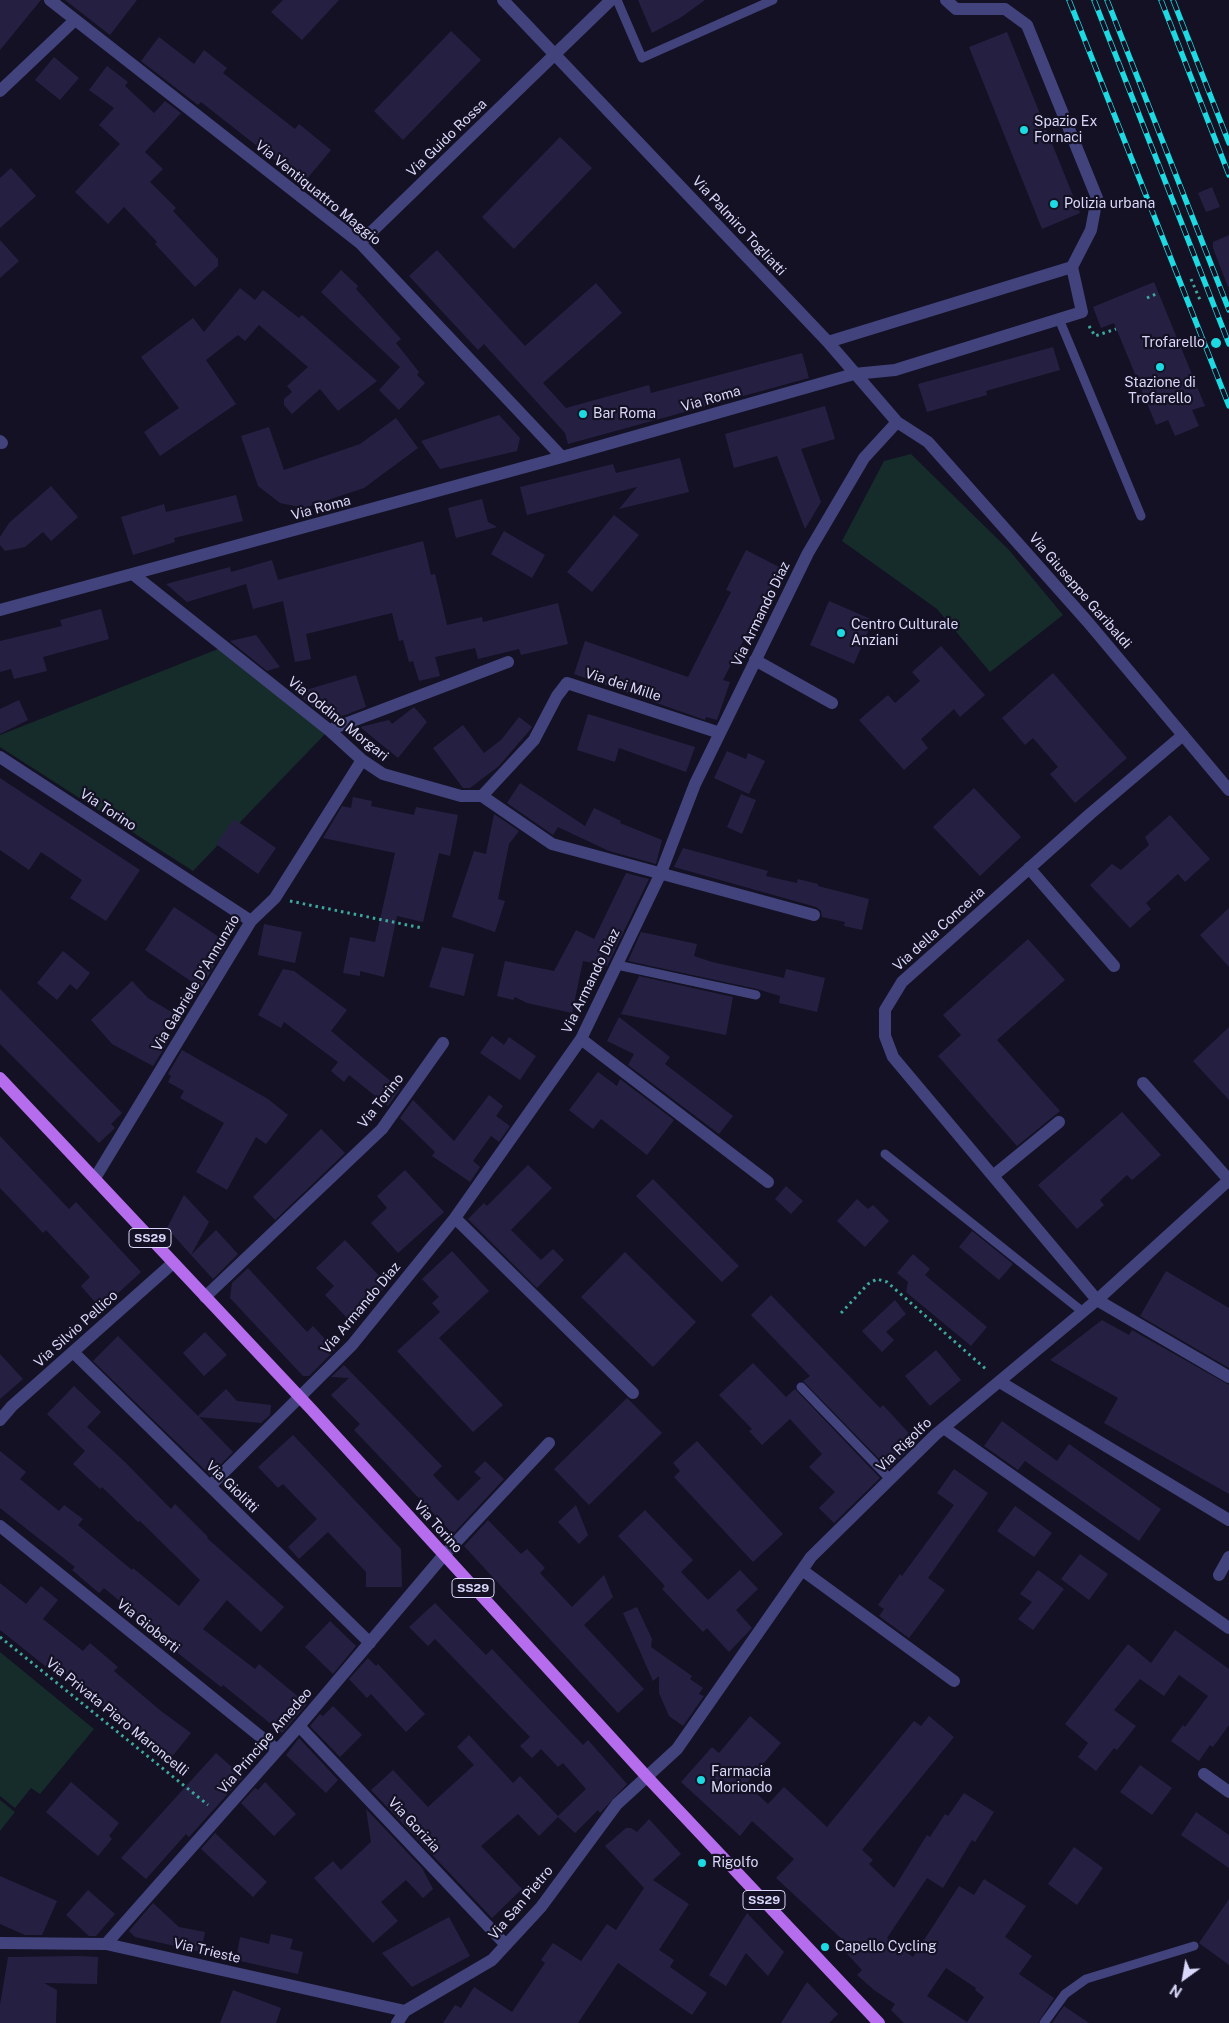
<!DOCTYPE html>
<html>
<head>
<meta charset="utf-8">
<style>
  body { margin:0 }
  #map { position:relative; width:1229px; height:2023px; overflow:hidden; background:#131123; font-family:"Public Sans",sans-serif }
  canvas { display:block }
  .north { position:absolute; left:1159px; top:1953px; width:50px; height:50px; -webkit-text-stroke:4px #131123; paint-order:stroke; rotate:212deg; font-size:14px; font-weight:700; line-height:20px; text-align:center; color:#dad8fa }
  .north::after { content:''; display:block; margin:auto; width:18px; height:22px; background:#dad8fa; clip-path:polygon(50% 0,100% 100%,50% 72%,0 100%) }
</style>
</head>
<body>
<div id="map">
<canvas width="1229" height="2023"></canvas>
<div class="north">N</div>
</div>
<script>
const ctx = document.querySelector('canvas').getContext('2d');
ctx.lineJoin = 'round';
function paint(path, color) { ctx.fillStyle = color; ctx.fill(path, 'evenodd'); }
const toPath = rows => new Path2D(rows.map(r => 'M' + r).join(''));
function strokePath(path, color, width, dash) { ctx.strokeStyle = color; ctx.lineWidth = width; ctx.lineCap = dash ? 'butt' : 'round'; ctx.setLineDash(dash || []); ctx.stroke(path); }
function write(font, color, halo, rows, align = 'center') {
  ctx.font = font + ' "Public Sans",sans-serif'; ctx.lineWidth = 4.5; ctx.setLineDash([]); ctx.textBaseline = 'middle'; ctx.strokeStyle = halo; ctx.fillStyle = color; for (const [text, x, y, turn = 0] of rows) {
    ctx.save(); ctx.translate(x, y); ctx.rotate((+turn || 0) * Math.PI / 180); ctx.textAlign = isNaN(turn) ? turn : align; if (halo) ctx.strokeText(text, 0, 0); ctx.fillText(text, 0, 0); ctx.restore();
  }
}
paint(toPath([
  [911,454,1009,550,1063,615,990,672,937,609,842,541,884,461],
  [223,647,329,730,193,871,0,747,0,735],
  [0,1652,94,1729,40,1794,31,1788,15,1808,0,1796],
  [0,1800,15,1812,0,1831]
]), '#152c2a');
paint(toPath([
  [0,0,41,0,0,50],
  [65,0,137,0,110,35],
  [283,0,339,0,302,40,271,12],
  [638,0,705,0,680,18,652,33],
  [451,31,481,60,403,140,374,111],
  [1007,32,1080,213,1042,229,969,47],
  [159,37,194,64,204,50,227,68,223,73,295,129,299,124,331,150,306,180,292,169,290,172,201,102,198,105,141,61],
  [54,57,79,78,60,100,35,80],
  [107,66,128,82,125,86,154,113,165,101,181,113,145,152,163,169,150,182,176,208,173,211,218,259,218,266,195,287,155,244,157,242,124,207,108,224,75,192,120,144,99,125,114,108,89,90],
  [560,137,592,168,514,249,482,217],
  [11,168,36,196,0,228,0,178],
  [1212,187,1220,207,1206,212,1198,193],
  [1229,235,1229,287,1228,287,1213,248,1213,242],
  [0,240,19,261,0,278],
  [437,250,525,346,596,283,622,313,543,383,566,408,649,385,651,393,802,353,809,378,568,444,565,433,484,344,478,350,409,276],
  [341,270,358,286,356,289,401,339,396,343,419,372,417,375,425,383,399,410,379,390,400,367,321,292],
  [1154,282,1205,406,1192,410,1199,426,1175,436,1168,420,1156,425,1114,323,1101,328,1093,307],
  [240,288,255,300,263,290,299,318,302,315,377,381,338,411,320,389,292,414,284,405,284,399,292,392,287,386,308,367,259,325,245,341,238,335,206,360,236,404,160,456,144,432,179,408,141,357,193,318,204,332],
  [1053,347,1060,370,986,391,987,395,927,412,918,384],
  [825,406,835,439,801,449,821,502,805,529,777,456,734,468,725,434],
  [499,415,520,438,517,451,440,469,421,441],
  [396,418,418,448,364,488,304,508,280,503,258,486,241,436,269,427,284,470,360,444],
  [680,458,689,492,619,509,637,487,527,515,520,487,613,464,616,473],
  [51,486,78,517,51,541,43,532,25,547,5,551,0,545,0,537,9,523],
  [236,495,243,521,174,538,175,542,133,555,121,517,164,504,166,512],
  [482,499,488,522,497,527,456,538,448,508],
  [614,515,639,535,592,592,567,572],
  [504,531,545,555,532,578,491,554],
  [423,541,431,575,435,574,447,625,482,617,483,622,558,603,568,644,521,655,519,649,478,659,475,648,435,657,440,676,419,681,413,661,409,662,403,640,399,641,392,613,306,634,311,659,295,662,283,601,253,609,246,584,187,602,166,584,230,567,231,572,272,560,278,580],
  [746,550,781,568,723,680,730,682,717,720,706,717,705,720,574,674,585,641,688,677,731,592,726,590],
  [829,601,873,620,854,664,810,645],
  [101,609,109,639,43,657,47,671,14,679,11,669,0,672,0,641,62,626,60,620],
  [256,635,280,667,267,671,230,641],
  [941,646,985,695,960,717,954,709,921,739,928,748,904,770,859,720,888,695,895,703,920,681,912,672],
  [1053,673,1127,758,1075,803,1050,774,1058,767,1033,738,1025,745,1002,718],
  [356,675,366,707,345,715,328,719,296,693],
  [19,700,28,720,0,734,0,709],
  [414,707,427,722,398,758,360,727,389,720,392,724],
  [588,714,695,747,686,772,619,748,615,762,577,750],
  [519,717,532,727,529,731,499,766,470,788,463,788,433,748,463,725,484,753,501,740],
  [727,751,746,759,748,753,765,761,749,794,714,778],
  [0,778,140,870,106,921,70,898,82,880,41,852,29,870,0,850],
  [520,783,585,826,594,808,621,821,620,823,662,840,656,864,609,851,558,827,553,835,507,803],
  [974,788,1021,837,980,876,933,827],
  [741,794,756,800,742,834,727,827],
  [353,797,372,801,371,806,414,815,416,807,458,815,450,856,439,853,423,922,397,916,384,977,360,971,360,976,343,973,350,937,375,942,395,853,323,838,342,806,351,808],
  [494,814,519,831,509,844,498,899,505,901,495,932,452,917,474,851,486,854],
  [1170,815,1210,859,1185,882,1178,874,1146,903,1151,909,1130,928,1090,885,1112,864,1121,870,1149,845,1145,837],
  [234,819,276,848,258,874,216,844],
  [683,848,768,871,766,876,797,883,798,879,818,884,818,886,869,899,862,930,844,926,845,922,822,917,821,911,816,907,674,867],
  [626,873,649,879,607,966,583,961,572,1013,527,1003,515,997,513,1000,497,996,505,961,554,971,576,930,594,939],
  [174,907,228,943,201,988,145,950],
  [1229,908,1229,967,1200,935],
  [264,924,302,932,295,963,258,955],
  [641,932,697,944,694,956,712,962,784,978,786,969,825,978,817,1012,779,1003,780,996,757,989,628,961],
  [1028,939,1065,980,997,1040,1060,1111,1017,1146,938,1056,961,1035,943,1015],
  [442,947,474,954,464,996,429,987],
  [63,951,90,973,77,990,70,984,57,1000,37,983],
  [283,969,294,971,347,1010,331,1031,400,1089,388,1106,349,1075,344,1082,331,1071,338,1062,284,1022,281,1028,258,1015],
  [639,976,733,997,726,1035,621,1014],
  [132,981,148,998,175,1014,161,1037,168,1042,153,1066,112,1044,91,1020],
  [0,989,122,1113,111,1124,115,1128,99,1143,0,1044],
  [619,1017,670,1057,665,1064,733,1116,719,1134,628,1065,634,1054,607,1041],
  [1229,1027,1229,1100,1193,1061],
  [492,1036,504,1045,509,1037,536,1056,520,1080,480,1053],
  [182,1050,268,1099,288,1115,266,1144,256,1137,227,1190,196,1172,224,1123,180,1098,184,1091,168,1082,171,1076,168,1074],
  [598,1072,617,1086,620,1079,674,1120,647,1155,601,1119,593,1129,569,1110],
  [489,1095,503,1106,496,1116,510,1126,499,1142,491,1136,473,1161,480,1167,470,1182,432,1156,435,1152,400,1118,413,1100,454,1141],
  [1122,1112,1161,1155,1132,1180,1127,1175,1100,1200,1104,1205,1077,1229,1038,1185],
  [321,1129,345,1153,275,1220,253,1197],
  [0,1136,69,1209,76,1202,141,1272,101,1309,81,1286,90,1277,46,1230,43,1233,0,1188],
  [528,1165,552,1188,511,1230,541,1260,553,1249,564,1260,537,1288,468,1219,484,1203,487,1206],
  [405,1170,444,1212,398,1253,371,1223,387,1208,377,1196],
  [653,1179,739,1266,722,1282,636,1196],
  [786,1186,803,1201,791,1214,775,1199],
  [184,1195,209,1222,191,1255,167,1228],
  [857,1199,868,1209,873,1205,889,1221,865,1247,837,1221],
  [216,1230,238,1254,213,1279,191,1255],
  [972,1231,1013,1264,999,1280,959,1247],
  [345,1240,388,1285,350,1321,325,1295,334,1286,316,1268],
  [452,1251,489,1291,439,1338,503,1405,473,1432,397,1351,440,1312,432,1303,439,1297,422,1279],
  [625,1252,696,1322,653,1367,581,1297],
  [913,1254,930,1269,925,1275,987,1327,971,1346,906,1292,908,1282,897,1273],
  [248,1268,307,1332,313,1326,335,1350,309,1376,303,1376,230,1298,232,1283],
  [1166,1271,1229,1308,1229,1368,1140,1316],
  [771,1295,880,1408,883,1405,917,1442,889,1469,803,1381,810,1376,751,1315],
  [895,1300,906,1314,886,1332,894,1340,882,1352,862,1331],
  [1102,1320,1129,1335,1132,1330,1229,1385,1229,1494,1104,1423,1118,1398,1050,1360],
  [205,1332,227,1355,204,1376,183,1353],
  [118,1336,198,1416,226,1389,237,1401,271,1405,270,1415,261,1423,199,1417,233,1452,210,1475,93,1361],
  [936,1350,961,1380,930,1406,905,1376],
  [0,1354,23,1379,0,1399],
  [753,1363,786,1397,795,1389,880,1478,834,1523,819,1508,835,1492,809,1467,822,1454,790,1419,762,1445,749,1431,752,1429,719,1395],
  [344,1365,442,1466,433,1475,458,1501,481,1478,474,1472,485,1461,504,1479,453,1534,354,1430,360,1424,331,1395,349,1378,331,1377],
  [74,1386,101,1412,87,1427,125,1462,171,1509,175,1504,208,1537,207,1538,284,1607,261,1632,227,1600,203,1629,255,1669,259,1664,307,1704,282,1733,223,1685,221,1687,155,1635,157,1632,104,1588,99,1593,72,1570,75,1567,0,1508,0,1451,26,1472,20,1479,59,1511,64,1505,83,1519,78,1525,132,1570,133,1568,179,1606,200,1580,140,1521,138,1522,102,1487,100,1489,73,1464,85,1451,47,1414],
  [627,1398,662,1433,589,1505,554,1469],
  [1002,1421,1057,1461,1069,1444,1161,1509,1139,1541,1025,1461,1018,1470,984,1446],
  [293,1435,401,1549,402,1587,366,1587,366,1572,328,1532,299,1559,288,1547,317,1519,283,1484,278,1488,258,1467],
  [697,1441,783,1534,753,1562,674,1477,680,1471,673,1463],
  [954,1469,988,1493,928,1578,945,1590,909,1638,879,1616,884,1609,878,1605,900,1574,902,1576,954,1505,937,1493],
  [576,1505,588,1535,579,1544,558,1522],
  [1015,1506,1052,1533,1034,1557,997,1531],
  [645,1510,693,1560,681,1572,708,1600,740,1570,758,1589,736,1610,752,1628,729,1652,707,1628,703,1632,662,1589,665,1586,618,1536],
  [488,1520,521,1554,527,1549,545,1568,540,1573,572,1607,604,1575,613,1597,584,1625,644,1689,618,1713,464,1546],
  [1080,1554,1108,1574,1089,1600,1061,1579],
  [1038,1570,1064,1589,1033,1630,1018,1619,1032,1602,1020,1594],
  [0,1583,26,1604,41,1586,58,1600,43,1619,83,1651,90,1643,118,1667,114,1671,161,1711,191,1733,167,1763,53,1663,49,1669,0,1630],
  [435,1603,486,1655,492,1649,583,1745,588,1740,627,1784,600,1813,598,1810,575,1833,558,1817,539,1836,518,1814,481,1846,522,1889,492,1918,371,1790,393,1770,428,1807,474,1765,457,1747,469,1735,513,1783,520,1776,558,1816,586,1789,563,1763,558,1767,541,1749,532,1758,520,1746,530,1737,435,1639,428,1646,409,1627],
  [637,1607,652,1639,651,1647,692,1676,690,1679,703,1688,699,1694,704,1696,683,1726,669,1716,659,1693,659,1676,653,1681,623,1613],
  [330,1621,356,1646,333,1674,305,1647],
  [1175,1630,1229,1669,1229,1725,1213,1747,1210,1745,1199,1761,1171,1741,1183,1725,1185,1727,1208,1696,1179,1675,1164,1696,1140,1679,1114,1710,1136,1726,1117,1750,1114,1748,1096,1771,1078,1757,1088,1743,1065,1724,1128,1644,1151,1663],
  [368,1658,376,1666,378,1664,425,1714,406,1732,371,1694,367,1698,349,1679],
  [333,1706,362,1735,340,1757,310,1726,320,1714,323,1716],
  [750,1716,781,1743,746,1784,768,1804,784,1787,827,1827,914,1721,921,1726,929,1716,954,1737,862,1850,873,1860,869,1864,894,1888,927,1835,930,1837,945,1814,948,1816,964,1793,994,1812,975,1842,972,1840,943,1888,927,1878,887,1938,913,1957,959,1886,974,1895,984,1879,1026,1906,1005,1937,1032,1956,1019,1974,1054,1998,1038,2023,904,2023,891,2010,895,2004,874,1990,857,1975,862,1970,840,1946,844,1941,776,1878,794,1859,752,1821,740,1836,681,1782,712,1747,719,1753],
  [946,1968,976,1988,975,1990,984,1997,967,2022,927,1996],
  [299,1738,338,1780,326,1793,286,1755],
  [216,1753,243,1777,189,1837,186,1834,146,1879,121,1858],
  [1140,1765,1172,1788,1152,1815,1120,1792],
  [71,1782,119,1823,109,1836,112,1839,98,1856,46,1812],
  [265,1782,296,1814,274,1836,241,1803,255,1788,258,1790],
  [366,1809,422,1868,433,1889,423,1898,406,1880,381,1902,398,1921,373,1943,314,1878,333,1861,341,1870,371,1842],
  [1196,1812,1229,1835,1229,1868,1181,1835],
  [649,1819,681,1854,653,1880,689,1904,659,1950,674,1960,670,1967,707,1993,692,2015,618,1963,578,2023,443,2023,455,2005,461,2008,474,1987,512,2012,545,1963,541,1960,553,1943,581,1961,607,1924,616,1930,644,1888,605,1846,626,1828,631,1828,637,1832],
  [215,1833,267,1882,253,1897,201,1849],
  [1074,1847,1103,1868,1077,1905,1048,1884],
  [0,1876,57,1901,42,1935,25,1935,0,1924],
  [88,1890,115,1914,96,1936,89,1936,66,1915],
  [1229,1899,1229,1965,1199,1943],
  [153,1903,179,1927,205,1932,201,1952,135,1937,129,1931],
  [747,1913,784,1952,768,1976,746,1953,726,1986,709,1975],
  [449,1917,470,1956,412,1987,382,1953],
  [271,1934,293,1939,290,1949,303,1952,298,1974,236,1960,240,1937,269,1944],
  [79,1956,98,1957,97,1984,44,1983,57,1990,56,2023,0,2023,0,2005,8,1957],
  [807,1982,838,2014,829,2023,781,2023],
  [233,1990,281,2008,276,2023,220,2023],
  [1064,2006,1089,2023,1052,2023]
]), '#252042');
strokePath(toPath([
  [1191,279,1200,300],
  [1147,298,1158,293],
  [1089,326,1095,336,1116,329],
  [290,901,422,928],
  [841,1313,868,1284,877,1279,887,1282,988,1371],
  [0,1637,208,1805]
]), '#3ea89d', 3, [2.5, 4]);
strokePath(toPath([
  [617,0,642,58,773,0],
  [1059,319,1141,516],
  [617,965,756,995],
  [885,1154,1083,1312],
  [801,1387,890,1479],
  [1044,2023,1065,1994,1086,1979,1194,1946]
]), '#42437c', 9);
strokePath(toPath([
  [50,0,360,243,562,457],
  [503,0,828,342,897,422,928,442,1087,621,1229,790],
  [946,0,956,9,1005,9,1027,25,1097,198,1091,230,1072,267],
  [0,91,75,20],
  [360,243,611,0],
  [0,441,2,443],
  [134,575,329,730,362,760,383,774,461,796,482,796,552,844,814,915],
  [0,610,562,457,854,374,895,370,1082,312,1072,267,828,342],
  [755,660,832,703],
  [329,730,508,662],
  [1183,735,1090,814,902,982,885,1010,885,1036,893,1057,1097,1300,1229,1377],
  [0,757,251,921],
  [482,796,534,740,557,696,567,683,720,733],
  [1029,868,1114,966],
  [581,1039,768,1182],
  [1143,1083,1229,1180],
  [993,1176,1059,1122],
  [95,1178,251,921,275,898,362,760],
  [455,1218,633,1393],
  [205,1297,382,1129,443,1043],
  [73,1352,370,1643],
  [1000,1382,1229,1520],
  [0,1420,12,1406,173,1263],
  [944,1428,1229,1628],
  [210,1486,352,1345,455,1218,581,1039,660,875,695,784,808,553,864,458,897,422],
  [0,1526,277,1750],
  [802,1570,954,1681],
  [1219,1575,1229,1557],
  [299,1726,506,1945],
  [1204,1774,1229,1792],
  [0,1943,106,1944,405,2011],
  [106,1944,299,1726,443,1556,549,1443],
  [397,2023,405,2011,492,1960,541,1907,617,1804,677,1749,811,1557,935,1435,1097,1300,1229,1180]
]), '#42437c', 12);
strokePath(toPath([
  [0,1078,311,1409,648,1778,879,2023]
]), '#b66ded', 12);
const rail = toPath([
  [1069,0,1229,406],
  [1094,0,1229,344],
  [1107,0,1229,310],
  [1161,0,1229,175],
  [1173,0,1229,143]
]);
strokePath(rail, '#1cd9e2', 5.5);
strokePath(rail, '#131123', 4, [11]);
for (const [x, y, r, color] of [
  [1024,130,5,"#1cd9e2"],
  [1054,204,5,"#1cd9e2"],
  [1216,343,6,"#1cd9e2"],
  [1160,367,5,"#1cd9e2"],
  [583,414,5,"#1cd9e2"],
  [841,633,5,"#1cd9e2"],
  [701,1780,5,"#1cd9e2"],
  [702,1863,5,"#1cd9e2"],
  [825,1947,5,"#1cd9e2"]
]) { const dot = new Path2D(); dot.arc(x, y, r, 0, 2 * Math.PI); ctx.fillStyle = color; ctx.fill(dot); strokePath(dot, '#131123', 2); }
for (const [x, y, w] of [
  [150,1238,42],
  [473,1588,42],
  [764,1900,42]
]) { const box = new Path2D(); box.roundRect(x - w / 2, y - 9.5, w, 19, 4); ctx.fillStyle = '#131123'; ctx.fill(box); strokePath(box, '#dad8fa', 1); }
write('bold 12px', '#dad8fa', null, [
  ["SS29",150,1238],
  ["SS29",473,1588],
  ["SS29",764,1900]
]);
write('14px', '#dad8fa', '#131123', [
  ["Spazio Ex",1034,122],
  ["Fornaci",1034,138],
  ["Polizia urbana",1064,204],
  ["Trofarello",1205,343,"right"],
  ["Stazione di",1160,383,"center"],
  ["Trofarello",1160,399,"center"],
  ["Bar Roma",593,414],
  ["Centro Culturale",851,625],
  ["Anziani",851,641],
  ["Farmacia",711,1772],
  ["Moriondo",711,1788],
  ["Rigolfo",712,1863],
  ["Capello Cycling",835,1947]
], 'left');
write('14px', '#dad8fa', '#131123', [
  ["Via Guido Rossa",447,138,-44],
  ["Via Ventiquattro Maggio",318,193,39],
  ["Via Palmiro Togliatti",739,226,47],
  ["Via Roma",711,399,-16],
  ["Via Roma",321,508,-15],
  ["Via Giuseppe Garibaldi",1080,591,49],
  ["Via Armando Diaz",761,614,-64],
  ["Via dei Mille",623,685,18],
  ["Via Oddino Morgari",338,719,39],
  ["Via Torino",108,810,33],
  ["Via della Conceria",939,929,-42],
  ["Via Armando Diaz",591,981,-64],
  ["Via Gabriele D'Annunzio",196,983,-59],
  ["Via Torino",381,1101,-52],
  ["Via Armando Diaz",361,1308,-50],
  ["Via Silvio Pellico",76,1329,-42],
  ["Via Rigolfo",904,1445,-44],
  ["Via Giolitti",232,1487,44],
  ["Via Torino",438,1527,48],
  ["Via Gioberti",148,1626,39],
  ["Via Privata Piero Maroncelli",117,1717,39],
  ["Via Principe Amedeo",265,1741,-49],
  ["Via Gorizia",414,1825,47],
  ["Via San Pietro",521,1903,-50],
  ["Via Trieste",207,1951,13]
]);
</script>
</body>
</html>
